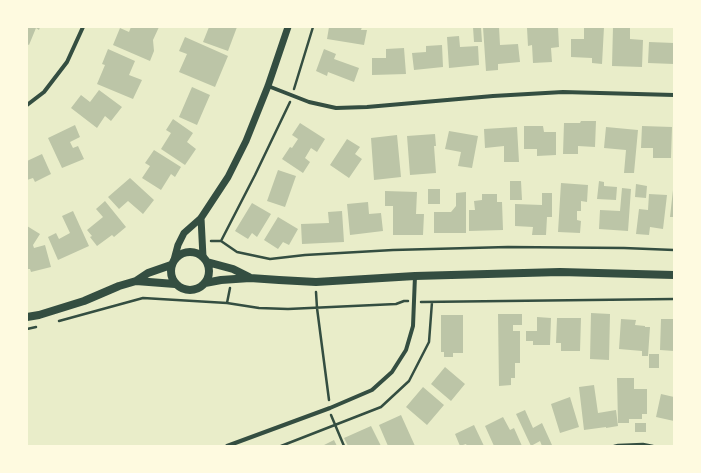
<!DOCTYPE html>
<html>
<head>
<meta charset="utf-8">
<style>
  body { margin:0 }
  #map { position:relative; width:701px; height:473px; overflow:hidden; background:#e9edc9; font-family:"Golos Text",sans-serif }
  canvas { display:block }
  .frame { position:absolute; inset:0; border:28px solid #fefae0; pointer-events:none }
</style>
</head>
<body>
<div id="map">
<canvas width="701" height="473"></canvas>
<div class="frame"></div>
</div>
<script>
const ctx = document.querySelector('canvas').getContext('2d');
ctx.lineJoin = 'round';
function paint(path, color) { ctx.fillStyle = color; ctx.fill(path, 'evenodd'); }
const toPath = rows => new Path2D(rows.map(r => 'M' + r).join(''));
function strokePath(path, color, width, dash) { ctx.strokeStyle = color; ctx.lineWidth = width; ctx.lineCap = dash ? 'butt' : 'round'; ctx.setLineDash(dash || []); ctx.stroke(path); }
paint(toPath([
  [27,27,40,27,39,30,36,28,29,45,27,44],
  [131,27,159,27,153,40,154,51,150,61,113,45,120,28,129,32],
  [209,27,217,28,217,27,237,27,228,51,203,42],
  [329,27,362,27,361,30,367,30,364,45,327,39],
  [473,27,481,27,482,42,474,42],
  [483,27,499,27,500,45,518,44,520,62,498,64,498,70,486,71],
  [541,27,558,27,559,47,551,48,552,62,533,63,532,45,528,46,527,28],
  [584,27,604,27,602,64,592,63,592,58,571,57,571,39,584,39],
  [613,27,630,27,630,39,643,40,642,67,612,66],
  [459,36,460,47,478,46,479,65,449,68,447,37],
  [185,37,228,56,215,87,179,72,187,54,179,51],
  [649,42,674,43,674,64,648,63],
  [442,45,443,67,414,70,412,53,426,52,426,46],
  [404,48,406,74,372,75,372,58,386,58,386,49],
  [108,49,135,61,129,75,142,80,133,99,97,84,105,65,102,64],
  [324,49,336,54,334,59,359,68,354,82,328,72,327,76,316,71],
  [192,87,210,95,197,125,179,117],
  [99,90,122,107,111,121,105,116,97,128,71,108,81,95,90,102],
  [173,119,193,133,187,142,196,149,185,165,161,149,171,133,166,130],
  [581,121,596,121,595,147,578,146,578,154,563,154,564,123,580,123],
  [300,123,325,139,317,152,311,148,305,158,310,162,303,173,282,159,290,147,292,148,298,139,292,135],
  [75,125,80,137,70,142,73,148,78,146,84,159,62,168,48,138],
  [524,126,543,126,544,132,556,132,556,155,537,156,537,149,524,149],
  [642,126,672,127,671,158,653,158,653,148,641,148],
  [517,127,519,162,504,162,504,146,485,148,484,129],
  [606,127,638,130,634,173,624,173,626,150,604,148],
  [449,131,478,136,472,168,458,166,461,152,445,149],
  [435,134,436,146,434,146,436,173,410,175,407,136],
  [397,135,401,177,374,180,371,138],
  [347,139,360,147,355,154,362,159,349,178,330,165],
  [154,150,181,167,175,177,171,174,161,190,142,178,150,166,145,163],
  [42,154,51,174,35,182,33,178,27,180,27,161],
  [278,170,296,176,285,207,267,201],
  [130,178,154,200,143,214,128,201,119,209,108,197],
  [510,181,521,181,522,200,510,200],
  [599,181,604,182,604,186,617,187,616,200,597,199],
  [561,183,588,185,587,202,581,201,581,211,577,211,577,220,581,221,580,233,558,232],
  [636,184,647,186,646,198,635,197],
  [622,188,631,189,628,231,599,229,600,210,620,211],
  [428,189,440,189,440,204,428,204],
  [673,190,674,190,674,217,670,217],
  [385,191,417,192,416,214,424,214,423,235,393,235,393,206,385,206],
  [466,192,466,233,434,233,434,212,451,212,456,206,456,193],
  [542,193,552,193,552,217,547,217,546,235,532,235,533,227,515,226,515,204,542,205],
  [482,194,497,194,497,202,502,202,503,230,469,231,469,210,475,210,474,201,482,200],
  [649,194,667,195,663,229,650,227,649,235,636,234,639,209,648,210],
  [105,201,126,227,114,237,112,235,97,246,90,237,92,236,87,230,103,217,96,209],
  [368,202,369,214,381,213,383,231,350,235,347,204],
  [252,203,271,214,257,237,252,233,248,239,235,231],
  [73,211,89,246,58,260,48,237,56,233,59,239,70,233,62,216],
  [342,211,344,242,302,244,301,224,329,223,328,212],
  [278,217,298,229,289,245,283,242,278,249,264,240],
  [27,226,40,234,33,245,34,248,45,245,51,267,31,272,30,269,27,269],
  [591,313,610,314,609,360,590,359],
  [498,314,522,314,522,325,513,325,513,331,520,331,520,363,515,363,515,378,511,378,511,385,499,386],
  [441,315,463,315,463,353,453,353,453,357,444,357,444,352,441,352],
  [537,317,551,318,550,345,533,345,533,341,526,341,526,331,537,331],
  [557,318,581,318,580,351,561,351,561,343,556,343],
  [621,319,636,320,635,325,645,326,645,327,650,327,648,356,642,356,642,351,619,349],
  [661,319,674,319,674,351,660,350],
  [649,354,659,354,659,368,649,368],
  [445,367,465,384,451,401,431,384],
  [617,378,634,378,634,389,647,389,647,414,642,414,642,419,629,419,629,423,618,423],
  [594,385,598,413,616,410,618,426,606,428,606,427,584,430,579,387],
  [423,387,444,405,427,425,406,407],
  [661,394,674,397,674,421,656,417],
  [570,397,579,427,560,433,551,404],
  [525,410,533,428,542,423,552,445,549,446,542,446,540,441,531,446,516,414],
  [401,415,415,446,388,446,379,425],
  [503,417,510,430,514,428,522,446,494,446,485,426],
  [635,423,646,423,646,432,635,432],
  [474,425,484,446,467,446,466,444,460,446,455,434],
  [371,426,381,446,348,446,344,438],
  [334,440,337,446,322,446]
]), '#bcc5a7');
strokePath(toPath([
  [294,89,313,27],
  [290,102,255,175,221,241,237,252,270,259,305,255,393,250,508,247,624,248,674,250],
  [211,241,221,241],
  [316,292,317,308,329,400],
  [421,302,674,299],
  [227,303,230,288],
  [59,321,143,298,227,303,259,308,288,309,396,304,404,301,408,301],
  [27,329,36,327],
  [331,415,344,446],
  [281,446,381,407,409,381,429,342,432,302],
  [614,446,618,445,643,444,653,446]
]), '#344e41', 2.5);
strokePath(toPath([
  [268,86,309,102,336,108,367,107,493,96,563,92,674,95],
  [27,105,44,92,67,62,83,27],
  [227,446,330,408,372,390,392,372,406,350,413,326,415,276]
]), '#344e41', 4);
strokePath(toPath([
  [201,218,203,257],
  [174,260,178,245,184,233,201,218,228,177,246,141,268,86,288,27]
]), '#344e41', 7);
strokePath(toPath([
  '171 271a19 19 0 1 1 38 0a19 19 0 1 1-38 0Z',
  [207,262,233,269,249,277],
  [136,281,148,273,171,265],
  [205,283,221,280,250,278,279,280,316,282,415,276,560,272,674,275],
  [27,317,39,315,84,301,119,286,136,281,175,284]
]), '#344e41', 8);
</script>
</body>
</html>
